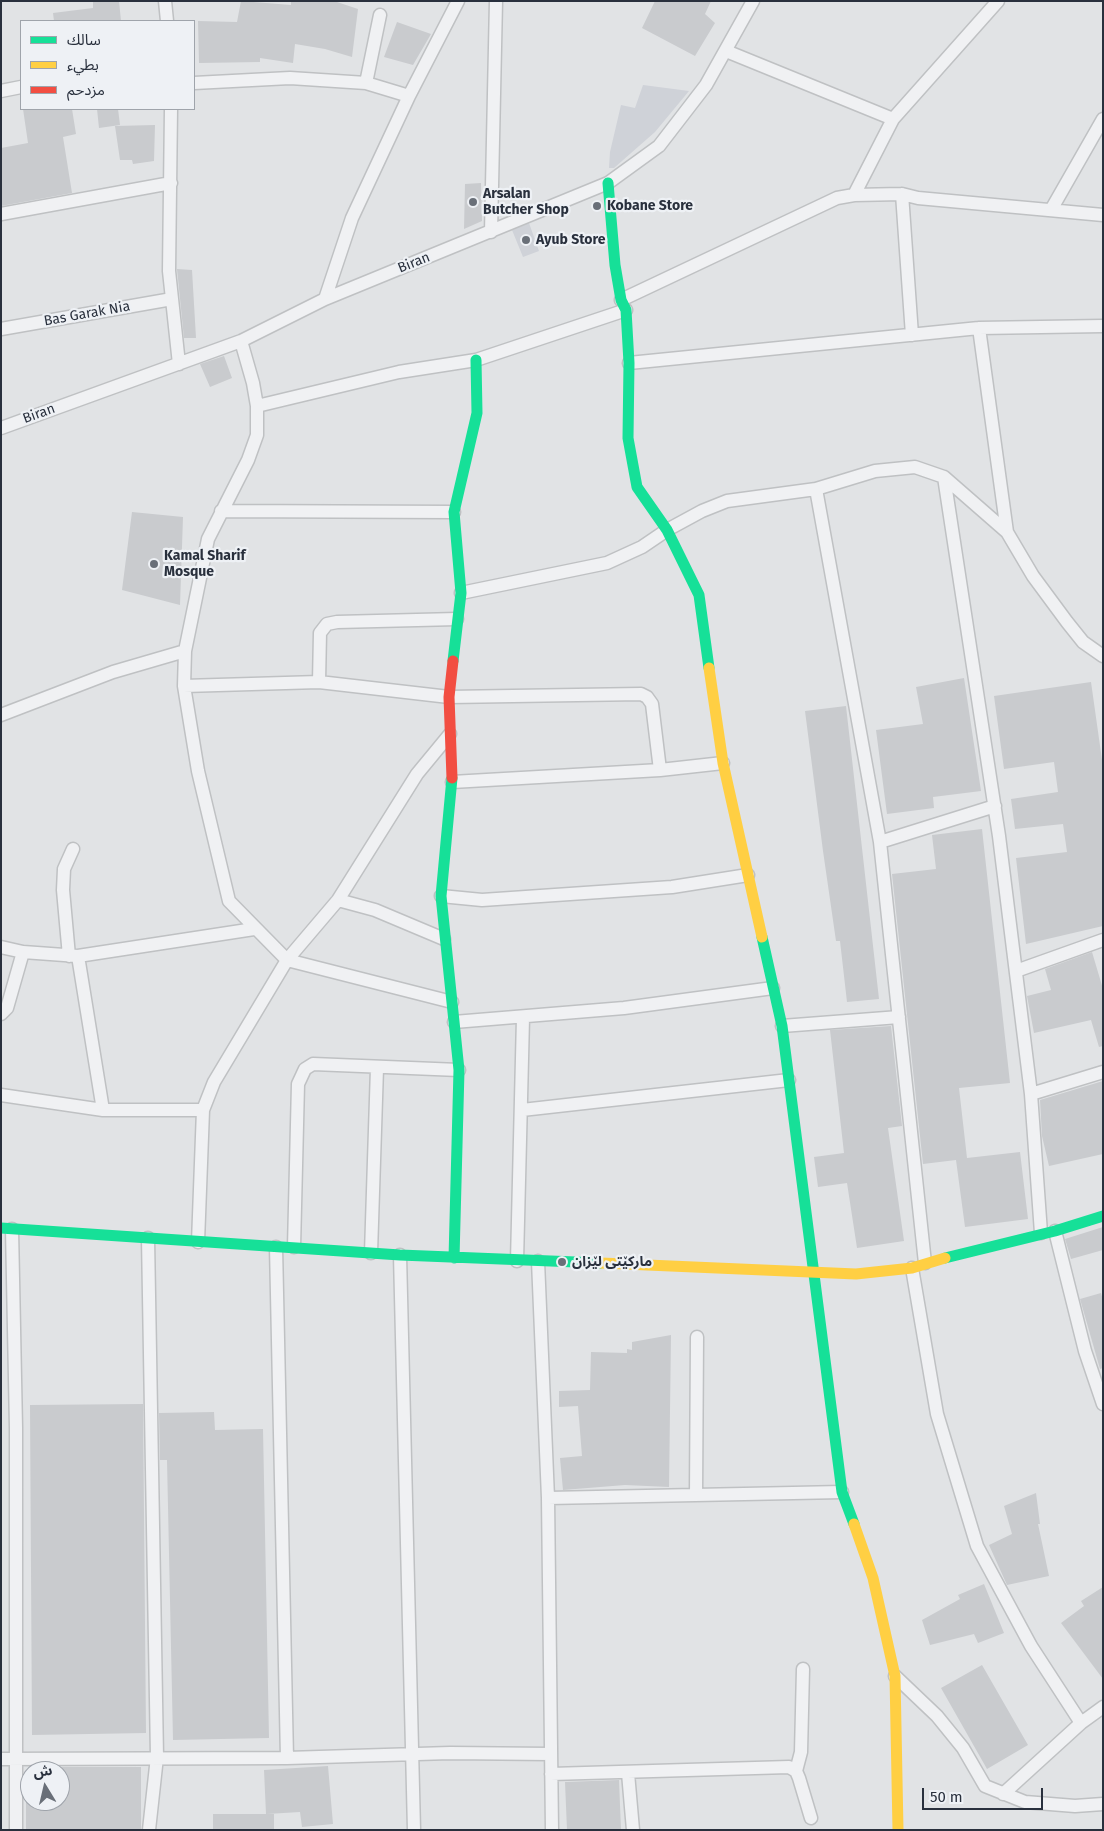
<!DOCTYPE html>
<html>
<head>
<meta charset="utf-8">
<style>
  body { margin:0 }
  #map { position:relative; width:1104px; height:1831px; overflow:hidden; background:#e1e3e5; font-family:"Fira Sans","Noto Sans Arabic",sans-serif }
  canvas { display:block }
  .frame { position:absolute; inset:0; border:2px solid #29303d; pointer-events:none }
  .legend { position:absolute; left:20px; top:20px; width:175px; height:90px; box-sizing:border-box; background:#eef1f5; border:1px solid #9fa4ab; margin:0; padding:6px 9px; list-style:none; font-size:15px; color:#29303d }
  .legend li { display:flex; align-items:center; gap:10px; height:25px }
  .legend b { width:25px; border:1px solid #9fa4ab }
  .north { position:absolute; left:20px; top:1761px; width:50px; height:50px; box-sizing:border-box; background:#eef1f5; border:1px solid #9fa4ab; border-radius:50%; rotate:351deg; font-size:14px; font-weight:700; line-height:20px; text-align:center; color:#29303d }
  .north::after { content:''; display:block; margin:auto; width:18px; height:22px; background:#696f78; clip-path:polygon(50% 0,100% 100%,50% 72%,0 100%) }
  .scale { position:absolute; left:922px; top:1788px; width:121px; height:22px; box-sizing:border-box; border:2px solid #29303d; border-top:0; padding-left:6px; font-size:15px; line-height:18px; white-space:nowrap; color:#29303d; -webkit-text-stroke:4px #eef1f5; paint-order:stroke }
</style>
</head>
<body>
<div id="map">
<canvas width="1104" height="1831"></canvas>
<div class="frame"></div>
<ul class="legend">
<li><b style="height:6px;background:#16e098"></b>سالك</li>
<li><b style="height:6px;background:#ffcf43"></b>بطيء</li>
<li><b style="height:6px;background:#f24e42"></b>مزدحم</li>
</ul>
<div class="north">ش</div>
<div class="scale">50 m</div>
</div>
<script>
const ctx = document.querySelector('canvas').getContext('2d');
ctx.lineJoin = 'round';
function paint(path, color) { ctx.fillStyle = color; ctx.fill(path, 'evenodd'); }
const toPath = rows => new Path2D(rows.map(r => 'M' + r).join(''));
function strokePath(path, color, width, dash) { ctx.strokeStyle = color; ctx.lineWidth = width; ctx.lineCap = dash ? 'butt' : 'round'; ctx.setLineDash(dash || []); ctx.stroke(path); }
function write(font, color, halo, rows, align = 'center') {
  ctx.font = font + ' "Fira Sans","Noto Sans Arabic",sans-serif'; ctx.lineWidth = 4.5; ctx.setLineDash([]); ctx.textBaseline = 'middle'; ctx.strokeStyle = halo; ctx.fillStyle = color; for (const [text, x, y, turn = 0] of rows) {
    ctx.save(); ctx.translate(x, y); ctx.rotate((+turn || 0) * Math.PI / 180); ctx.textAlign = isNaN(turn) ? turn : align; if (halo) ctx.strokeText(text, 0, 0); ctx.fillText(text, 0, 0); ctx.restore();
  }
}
paint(toPath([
  [643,85,689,91,655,132,614,168,609,168,610,152,621,105,635,108],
  [529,223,539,251,523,257,512,230]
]), '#cfd2d8');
paint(toPath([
  [93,1,119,1,121,21,54,21,53,13,93,8],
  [241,1,291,5,291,1,334,1,358,9,352,57,325,49,295,44,293,63,260,58,260,62,199,63,198,21,237,22],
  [655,1,711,1,705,14,715,23,695,56,642,28],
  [397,22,431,34,413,65,384,57],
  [23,109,72,109,76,134,63,137,72,193,1,206,1,148,28,143],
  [97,109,118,109,120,125,99,128],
  [155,125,154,161,133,164,132,160,120,160,115,126],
  [481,183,482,221,464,229,465,184],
  [177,269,192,270,196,338,184,338],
  [224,356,232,378,210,387,200,364],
  [132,512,183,517,180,605,122,590],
  [964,678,981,791,933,797,934,808,887,814,876,730,923,724,916,687],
  [1091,682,1103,767,1103,926,1026,944,1016,858,1067,852,1063,824,1015,829,1011,799,1058,792,1054,762,1004,769,994,696],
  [846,706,879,999,847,1002,840,941,836,941,823,851,805,711],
  [982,829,1010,1083,959,1088,967,1158,1020,1152,1028,1219,965,1227,956,1160,923,1164,892,874,936,869,932,835],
  [1092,952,1103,989,1103,1046,1099,1047,1091,1020,1034,1033,1027,996,1051,990,1045,969],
  [891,1026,902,1126,888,1128,904,1241,857,1248,847,1183,818,1187,814,1157,844,1153,830,1030],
  [1103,1081,1103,1154,1049,1166,1042,1136,1040,1100],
  [1103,1227,1103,1250,1071,1259,1065,1239],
  [1101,1293,1103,1300,1103,1368,1100,1369,1080,1299],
  [671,1335,669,1487,625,1485,563,1490,560,1458,582,1456,578,1406,559,1407,559,1391,590,1390,591,1352,627,1353,627,1349,632,1350,632,1342],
  [143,1404,146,1733,32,1735,30,1405],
  [214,1412,215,1430,263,1429,269,1738,173,1740,167,1460,160,1460,159,1413],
  [1036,1493,1040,1524,1038,1524,1049,1576,1007,1585,989,1545,1012,1534,1004,1506],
  [984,1584,1004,1633,978,1643,974,1634,930,1645,922,1620,960,1599,958,1595],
  [1103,1587,1103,1679,1061,1623,1084,1606,1081,1601],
  [982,1665,1028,1745,987,1769,941,1688],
  [328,1766,333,1824,302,1827,300,1812,267,1814,274,1814,274,1830,213,1830,213,1814,266,1814,264,1770],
  [60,1767,141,1767,141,1830,26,1830,26,1801,60,1801],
  [619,1780,621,1830,567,1830,565,1782]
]), '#c9cbce');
const street = toPath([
  [165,1,167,21],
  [726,51,893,119],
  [194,83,290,78,366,83,409,96],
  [366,83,380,15],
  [1,91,21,87],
  [171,109,169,271,179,364],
  [902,194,912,335],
  [854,195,902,194,918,198,1103,215],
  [1051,210,1103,119],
  [1,214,171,183],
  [491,232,496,1],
  [325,299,352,218,409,96,458,1],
  [621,300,837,198,854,195,893,119,998,1],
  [979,328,1007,532],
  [1,329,172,299],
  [241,341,253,383,257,406,257,435,248,460,208,539,185,651,184,686,198,771,229,901,287,960,452,1002],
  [629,363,979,328,1103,326],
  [257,406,399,372,476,360,626,310],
  [1,428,241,341,325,299,608,183,659,146,706,85,753,1],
  [944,477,999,836,1031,1094,1041,1233],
  [816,489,880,842,925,1263],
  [221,511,454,512],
  [461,593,607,563,642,547,667,530,702,511,727,501,816,489,875,471,915,467,944,477,1007,532,1033,576,1067,622,1083,642,1103,656],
  [319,682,320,633,327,624,337,622,457,619],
  [184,686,319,682,449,697,641,694,647,697,652,704,660,770],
  [1,715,113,672,185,651],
  [452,782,660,770,723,763],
  [880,842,995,806],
  [441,896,482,900,672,887,748,875],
  [338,900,375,910,444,939],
  [1,947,23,952,78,956,254,929],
  [69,956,63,890,64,869,73,849],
  [78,956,103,1110],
  [1016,971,1103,940],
  [1,1014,7,1008,23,952],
  [454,1022,624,1008,773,988],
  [782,1026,899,1017],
  [1031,1094,1103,1072],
  [1,1095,103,1110,203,1110],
  [522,1110,789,1080],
  [12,1229,16,1428,16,1830],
  [1055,1231,1085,1351,1103,1404],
  [148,1238,157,1757,149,1830],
  [198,1242,203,1110,214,1082,287,960,338,900,417,774,450,734],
  [276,1247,287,1758],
  [294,1247,298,1084,305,1069,313,1064,459,1070],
  [371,1253,377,1068],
  [400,1255,414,1830],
  [517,1261,523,1018],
  [538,1261,548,1498,552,1830],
  [912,1268,937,1414,977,1546,1031,1646,1081,1723],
  [696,1495,697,1337],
  [548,1498,842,1492],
  [895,1676,937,1716,963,1748,985,1786,1025,1802,1075,1806,1103,1804],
  [1,1759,287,1758,450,1753,550,1754],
  [796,1771,801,1752,803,1669],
  [628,1773,633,1830],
  [551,1774,789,1767,796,1771,799,1778,811,1818],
  [1003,1794,1081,1723,1103,1707]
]);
strokePath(street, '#bfc1c3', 15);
strokePath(street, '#f0f1f3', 12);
strokePath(toPath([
  [608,183,615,265,621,300,626,310,629,363,628,438,637,487,667,530,699,595,709,668],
  [453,661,461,593,454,512,477,413,476,360],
  [452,778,441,896,459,1070,454,1258],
  [762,937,782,1026,842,1492,854,1524],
  [1,1228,400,1255,601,1263],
  [945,1258,1055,1231,1103,1216]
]), '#16e098', 11);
strokePath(toPath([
  [709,668,723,763,762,937],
  [601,1263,856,1274,912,1268,945,1258],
  [854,1524,873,1578,895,1676,898,1830]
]), '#ffcf43', 11);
strokePath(toPath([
  [452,778,449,697,453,661]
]), '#f24e42', 11);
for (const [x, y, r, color] of [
  [473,202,5,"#696f78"],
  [597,206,5,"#696f78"],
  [526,240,5,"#696f78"],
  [154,564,5,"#696f78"],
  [562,1262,5,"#696f78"]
]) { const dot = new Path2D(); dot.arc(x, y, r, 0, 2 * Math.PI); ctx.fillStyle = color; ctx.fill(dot); strokePath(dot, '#eef1f5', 2); }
write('bold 14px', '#29303d', '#eef1f5', [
  ["Arsalan",483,194],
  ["Butcher Shop",483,210],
  ["Kobane Store",607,206],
  ["Ayub Store",536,240],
  ["Kamal Sharif",164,556],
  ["Mosque",164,572],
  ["مارکێتی لێزان",572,1262]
], 'left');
write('14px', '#29303d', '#eef1f5', [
  ["Biran",414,263,-22],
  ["Bas Garak Nia",87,314,-10],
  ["Biran",39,414,-20]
]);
</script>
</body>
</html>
